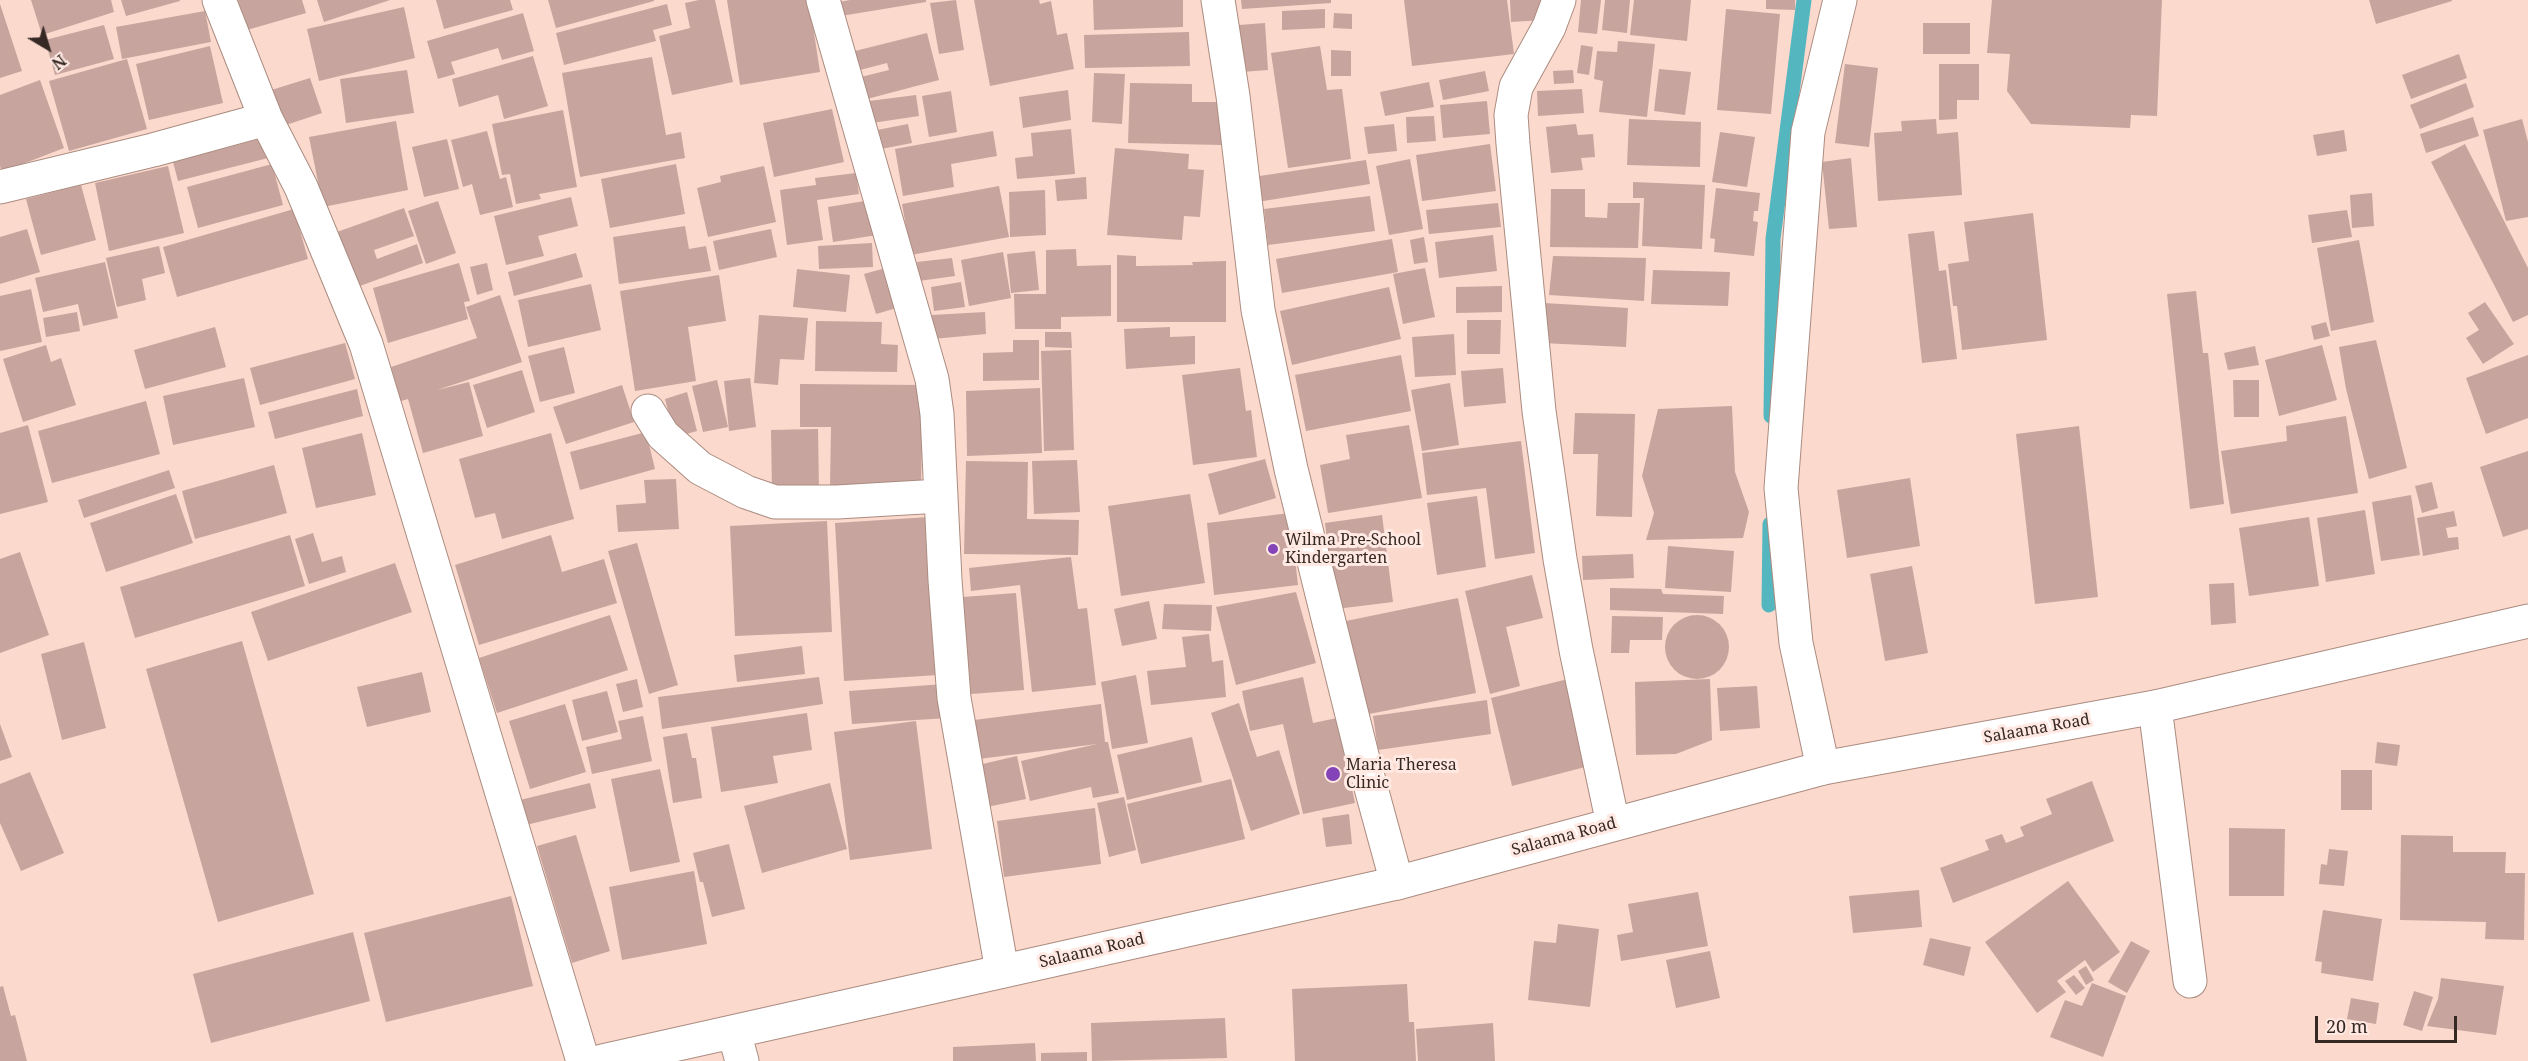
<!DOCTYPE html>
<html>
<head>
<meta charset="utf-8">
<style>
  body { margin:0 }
  #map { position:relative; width:2528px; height:1061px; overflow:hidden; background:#fbd9cd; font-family:"Noto Serif",serif }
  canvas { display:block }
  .north { position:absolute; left:18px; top:18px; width:60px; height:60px; -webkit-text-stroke:4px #ffe9e2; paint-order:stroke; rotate:142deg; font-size:16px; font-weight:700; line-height:24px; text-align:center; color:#362924 }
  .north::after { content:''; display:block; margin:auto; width:21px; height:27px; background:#362924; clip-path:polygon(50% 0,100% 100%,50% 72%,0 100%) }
  .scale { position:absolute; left:2315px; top:1016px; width:142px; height:27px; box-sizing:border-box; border:3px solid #362924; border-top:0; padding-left:8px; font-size:18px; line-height:21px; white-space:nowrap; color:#362924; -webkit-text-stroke:4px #ffe9e2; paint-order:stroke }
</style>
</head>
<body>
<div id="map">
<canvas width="2528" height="1061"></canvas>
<div class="north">N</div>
<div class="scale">20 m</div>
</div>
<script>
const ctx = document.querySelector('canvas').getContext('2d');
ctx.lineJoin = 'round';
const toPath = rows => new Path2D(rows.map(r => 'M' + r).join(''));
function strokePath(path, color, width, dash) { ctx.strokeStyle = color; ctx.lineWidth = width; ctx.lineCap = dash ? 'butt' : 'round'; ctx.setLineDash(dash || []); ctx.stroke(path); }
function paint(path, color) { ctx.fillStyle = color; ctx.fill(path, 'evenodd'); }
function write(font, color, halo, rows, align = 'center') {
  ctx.font = font + ' "Noto Serif",serif'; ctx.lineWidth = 6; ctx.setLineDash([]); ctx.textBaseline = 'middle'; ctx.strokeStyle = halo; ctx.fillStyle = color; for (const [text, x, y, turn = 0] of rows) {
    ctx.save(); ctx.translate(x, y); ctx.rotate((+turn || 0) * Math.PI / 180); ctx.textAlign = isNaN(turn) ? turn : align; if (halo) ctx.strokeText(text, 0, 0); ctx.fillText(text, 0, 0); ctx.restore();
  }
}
strokePath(toPath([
  [1771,416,1773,239,1804,0],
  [1769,605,1770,524]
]), '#54b6bf', 15);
paint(toPath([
  [31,0,111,0,114,12,42,35],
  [121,0,180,0,180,1,126,16],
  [238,0,302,0,306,13,247,30],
  [317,0,390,0,324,22],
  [436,0,510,0,513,10,444,29],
  [548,0,654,0,654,1,556,28],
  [699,0,715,0,733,82,672,95,659,36,690,28,685,3],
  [727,0,809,0,820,72,740,85],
  [850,0,926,0,926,2,841,16,839,2],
  [956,0,964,50,939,54,930,3],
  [974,0,1039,0,1040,4,1051,1,1057,35,1067,33,1074,69,990,86],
  [1093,0,1183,0,1183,27,1094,30],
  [1241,0,1331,0,1331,3,1242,9],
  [1404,0,1507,0,1514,54,1412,66],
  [1510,0,1543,0,1544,20,1511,22],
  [1581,0,1601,0,1597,34,1578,32],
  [1605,0,1630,0,1627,33,1602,30],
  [1634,0,1691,0,1687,41,1630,35],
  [1766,0,1795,0,1795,10,1766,9],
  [1992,0,2162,0,2157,116,2131,115,2130,128,2031,124,2007,91,2010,54,1987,53],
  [2369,0,2452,0,2452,1,2376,24],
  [0,4,22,71,0,78],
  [667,4,672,25,653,30,656,41,564,65,556,33],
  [404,7,415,58,319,81,307,29],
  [1325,9,1325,28,1282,30,1282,11],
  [1726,9,1780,14,1771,114,1717,110],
  [205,11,211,42,122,59,116,27],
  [523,13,534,51,502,60,498,48,451,62,455,74,438,79,427,41],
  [1334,13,1352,14,1352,29,1333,28],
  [1265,23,1268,70,1242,72,1239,25],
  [1923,23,1970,23,1970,54,1923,54],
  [104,25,114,59,55,75,45,40],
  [1189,32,1190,66,1085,68,1084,35],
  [927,33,939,80,867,99,861,77,889,70,887,63,860,70,855,51],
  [1618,41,1655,44,1647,117,1599,112,1603,81,1594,79,1597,51,1617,52],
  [1581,45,1593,47,1589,75,1577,73],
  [210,46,223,103,149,120,136,64],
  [1320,46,1327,90,1342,89,1351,159,1288,168,1271,53],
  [1331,50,1351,51,1351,76,1331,76],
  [2459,54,2467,78,2411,99,2402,75],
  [533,56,548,106,504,119,498,95,459,107,452,79],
  [652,57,666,135,681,132,685,158,580,177,562,73],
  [127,59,147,129,69,151,49,81],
  [1845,64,1878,68,1869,147,1835,143],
  [1939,64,1979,64,1979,100,1957,100,1957,119,1939,120],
  [1659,69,1691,72,1685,115,1654,111],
  [407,70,414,113,346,123,340,79],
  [1573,70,1574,83,1554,84,1553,71],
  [1485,71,1489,91,1443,100,1439,80],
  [1094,73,1125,74,1122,124,1092,122],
  [310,78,322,113,277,128,265,92],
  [40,80,64,148,2,172,0,166,0,95],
  [1429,82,1434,107,1385,116,1380,92],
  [1130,83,1192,84,1192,102,1223,102,1222,145,1128,143],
  [2466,83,2474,107,2420,129,2410,105],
  [1582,89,1584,113,1538,116,1537,91],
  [1068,90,1071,120,1023,128,1019,97],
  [951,91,957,132,929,137,922,96],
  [916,95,919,116,872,123,869,101],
  [1487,101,1490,134,1443,138,1440,105],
  [832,109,844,162,774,177,763,123],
  [563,110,577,187,539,194,541,199,516,204,510,174,502,175,492,124],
  [1434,116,1436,141,1407,143,1406,117],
  [2473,117,2479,136,2426,153,2420,134],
  [1629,119,1701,122,1700,167,1627,165],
  [1936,119,1937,134,1958,132,1962,195,1878,201,1874,133,1902,131,1901,121],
  [2522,119,2528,142,2528,217,2506,221,2483,130],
  [396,121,408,190,323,207,309,137],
  [908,124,912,143,876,150,872,131],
  [1394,124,1397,151,1368,154,1364,127],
  [1576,124,1578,135,1593,134,1595,157,1581,158,1583,170,1551,173,1546,127],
  [1071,129,1075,174,1017,179,1015,158,1033,156,1031,133],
  [2344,130,2347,151,2317,156,2313,135],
  [487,131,500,179,506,177,513,207,480,215,472,184,463,187,451,140],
  [993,131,997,156,951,164,954,187,903,196,895,149],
  [1720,132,1755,137,1747,187,1712,182],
  [267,137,272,157,178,181,173,162],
  [447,139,459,189,424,197,412,147],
  [1490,144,1496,191,1422,201,1416,155],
  [2465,144,2528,268,2528,315,2513,322,2431,162],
  [1115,148,1189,154,1188,169,1204,170,1200,217,1184,216,1182,240,1107,235],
  [1851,158,1857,227,1829,229,1822,162],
  [1410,159,1423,229,1389,235,1376,166],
  [1366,160,1370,184,1257,202,1253,177],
  [272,164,283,205,198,228,187,187],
  [676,164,685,214,610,228,601,179],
  [168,166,184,233,109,251,95,183],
  [764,166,776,222,708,237,697,188,721,182,720,176],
  [856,173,859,194,817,200,823,240,787,245,780,190,816,185,815,178],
  [1086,177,1087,199,1057,201,1055,180],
  [1633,182,1705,185,1702,249,1642,246,1644,198,1633,198],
  [81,185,96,240,41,255,26,199],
  [999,186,1009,237,911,255,902,204],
  [1716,188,1760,193,1758,211,1754,211,1753,221,1758,222,1754,256,1714,252,1715,239,1710,238],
  [1551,189,1585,189,1585,217,1607,218,1608,203,1640,203,1638,248,1550,247],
  [1045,190,1046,235,1010,237,1009,192],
  [2372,193,2374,226,2352,228,2350,195],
  [1370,196,1375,231,1268,245,1264,209],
  [571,197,578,226,538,236,544,256,506,265,494,216],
  [871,200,877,235,833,242,828,207],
  [438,201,456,253,426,264,408,211],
  [1498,203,1501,227,1429,234,1426,210],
  [404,208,414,236,374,250,377,259,417,244,423,263,357,287,337,232],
  [294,209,308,259,177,297,163,247],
  [2347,210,2352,237,2312,243,2308,215],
  [2033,213,2047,340,1962,350,1957,306,1953,306,1948,264,1969,261,1964,222],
  [685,226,689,249,706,246,711,271,619,284,613,237],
  [27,229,40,272,0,284,0,237],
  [771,229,777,257,719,270,713,241],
  [1934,231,1939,271,1946,270,1957,359,1922,363,1908,234],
  [1493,235,1497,271,1439,278,1435,242],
  [1424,237,1428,262,1414,264,1410,240],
  [1392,239,1398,272,1282,293,1276,259],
  [2359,240,2374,322,2331,331,2317,248],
  [872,243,873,267,819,269,818,246],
  [159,246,165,273,142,279,146,300,117,307,106,258],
  [1076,249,1077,266,1111,265,1111,316,1061,317,1061,329,1015,329,1014,294,1046,294,1046,250],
  [1035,251,1039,290,1011,293,1007,254],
  [1003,252,1011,298,969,306,961,260],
  [576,253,583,277,514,296,508,272],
  [1117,255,1136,256,1136,266,1193,265,1192,262,1226,261,1226,322,1117,322],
  [1553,256,1646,258,1644,301,1549,295],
  [952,258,955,276,919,281,917,262],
  [105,262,118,318,83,326,78,304,43,312,35,278],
  [459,263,470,301,464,302,468,319,388,343,373,288],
  [487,263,493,290,477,295,470,267],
  [889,267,900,307,876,314,864,274],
  [1425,268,1435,317,1403,324,1393,274],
  [797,269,850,275,846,312,793,307],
  [1653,270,1730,272,1728,306,1651,304],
  [719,275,726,321,688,327,696,381,635,391,620,291],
  [961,282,965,307,934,311,931,287],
  [591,284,601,330,528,347,518,300],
  [1502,286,1502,312,1456,313,1456,287],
  [1389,287,1401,339,1292,365,1280,311],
  [31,289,42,342,0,351,0,296],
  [2196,291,2203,353,2208,353,2224,504,2190,509,2167,294],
  [500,295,522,362,437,390,469,382,483,436,423,453,408,399,401,401,391,367,477,338,466,307],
  [2485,302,2514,344,2483,364,2466,338,2479,330,2468,313],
  [1544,303,1628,308,1626,347,1542,343],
  [77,312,80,331,46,337,43,318],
  [985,312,986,334,933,339,932,315],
  [759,315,808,318,804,360,780,359,778,385,754,383],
  [1467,320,1501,320,1500,354,1467,354],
  [816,321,882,322,881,344,898,345,897,372,815,371],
  [2326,322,2330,336,2314,340,2311,326],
  [215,327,226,367,145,389,134,350],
  [1170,327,1170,337,1195,336,1195,364,1126,369,1124,329],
  [1045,332,1071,332,1072,348,1045,347],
  [1454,334,1456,375,1415,377,1412,337],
  [1013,340,1039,340,1039,380,983,381,983,353,1013,352],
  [2376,340,2407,468,2369,479,2346,389,2339,347],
  [345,343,355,379,260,405,250,368],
  [46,345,51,362,61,358,76,405,23,422,3,359],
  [2322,345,2337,400,2279,416,2265,360],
  [2255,346,2259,365,2228,370,2224,353],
  [564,347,575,393,540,402,528,356],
  [1071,350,1074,450,1044,451,1041,351],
  [1401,355,1411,411,1306,431,1295,375],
  [2528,355,2528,418,2486,434,2466,378],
  [1240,368,1246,411,1251,410,1257,457,1193,465,1182,375],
  [1503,368,1506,403,1464,407,1461,371],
  [522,370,535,412,487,428,473,385],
  [244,378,255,427,173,445,163,396],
  [750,378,756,427,729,431,724,381],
  [717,380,728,427,703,432,692,386],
  [2233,380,2259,380,2259,417,2234,417],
  [1450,383,1459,445,1422,451,1411,390],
  [800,384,923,385,921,488,830,487,831,427,800,427],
  [622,385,634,422,566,444,553,407],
  [1040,388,1042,453,967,456,966,391],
  [357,389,363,416,275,439,268,412],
  [687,392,697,431,675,437,665,399],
  [146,401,160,454,52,483,38,431],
  [1732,406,1735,472,1749,512,1743,538,1646,540,1654,513,1642,476,1658,409],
  [1575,413,1635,414,1632,517,1596,516,1598,454,1573,454],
  [2346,416,2358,493,2231,514,2221,451,2287,441,2286,426],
  [28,425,48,502,0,514,0,433],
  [1409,425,1422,498,1328,513,1320,465,1350,459,1346,435],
  [2079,426,2098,597,2035,604,2016,434],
  [818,429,819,493,772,494,771,430],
  [646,432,655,469,580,490,570,452],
  [362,433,376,495,316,508,302,448],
  [551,433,574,519,502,539,495,513,475,518,459,459],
  [1521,441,1535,553,1495,559,1486,488,1427,495,1422,453],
  [2528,451,2528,529,2503,537,2480,467],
  [1265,459,1276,498,1219,515,1208,474],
  [1077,460,1080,512,1034,514,1032,461],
  [966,461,1028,462,1027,519,1079,520,1078,555,964,554],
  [274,465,287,513,195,539,182,491],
  [169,470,175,488,84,518,78,500],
  [1910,478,1920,546,1847,558,1837,490],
  [676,479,679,529,618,532,616,505,646,503,644,480],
  [2432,482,2438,508,2422,513,2415,486],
  [176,494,193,543,106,572,90,523],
  [1190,494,1205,583,1121,596,1108,506],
  [2411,495,2420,555,2381,561,2372,502],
  [1477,496,1486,567,1437,575,1427,503],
  [2365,510,2375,574,2326,582,2317,518],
  [2454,511,2457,526,2446,528,2448,538,2458,537,2459,549,2423,556,2417,518],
  [1290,513,1298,585,1214,595,1207,523],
  [1382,515,1393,602,1336,609,1325,523],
  [929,517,938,675,844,681,835,523],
  [2309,517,2319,586,2249,596,2239,528],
  [827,521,832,632,735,636,730,526],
  [313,533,322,562,342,556,346,572,309,584,295,539],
  [290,535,305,586,135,638,120,587],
  [551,535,562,572,604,559,617,603,479,645,455,565],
  [637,543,678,685,649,694,608,551],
  [1668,546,1734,551,1731,592,1665,588],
  [20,552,49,635,0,653,0,559],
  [1633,554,1634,578,1583,580,1582,556],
  [1071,557,1078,609,1087,608,1096,685,1032,692,1020,585,971,591,969,568],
  [395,563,412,612,268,661,251,612],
  [1912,566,1928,653,1885,661,1870,574],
  [1532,575,1543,618,1506,627,1520,686,1490,694,1465,591],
  [2234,583,2236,623,2211,625,2209,584],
  [1610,588,1661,589,1663,594,1724,596,1723,614,1610,610],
  [1296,592,1316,663,1236,685,1216,607],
  [1016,593,1024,690,971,694,963,597],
  [1458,598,1476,693,1364,715,1346,621],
  [1149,601,1157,639,1122,646,1114,609],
  [1164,604,1212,605,1211,631,1162,629],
  [610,615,628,670,497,713,479,658],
  '1665 647a32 32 0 1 1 64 0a32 32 0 1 1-64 0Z',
  [1612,616,1663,617,1662,640,1630,640,1629,653,1611,653],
  [1209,634,1212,662,1223,660,1226,697,1151,705,1147,671,1186,667,1182,637],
  [242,641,314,894,218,922,146,669],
  [84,642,106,728,62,740,41,654],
  [802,646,805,674,737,682,734,655],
  [422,672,431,712,367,727,357,687],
  [1136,675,1148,743,1112,749,1101,682],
  [819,677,823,704,662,729,658,697],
  [1303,677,1313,723,1337,718,1355,803,1303,814,1283,724,1250,731,1242,691],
  [637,679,643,707,623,712,616,684],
  [1568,679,1589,766,1512,786,1491,698],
  [1710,679,1712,740,1676,754,1636,755,1635,682],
  [944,684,948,718,852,724,849,691],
  [1757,686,1760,728,1720,731,1717,688],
  [607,691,618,732,582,741,572,700],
  [1487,700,1491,734,1378,750,1373,716],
  [1239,703,1257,757,1279,750,1300,814,1251,831,1211,713],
  [565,704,586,772,530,789,509,721],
  [1101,704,1105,742,1108,742,1119,793,1093,798,1091,787,1030,801,1021,761,1097,744,971,760,966,721],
  [807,713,812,750,773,756,778,783,721,792,711,727],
  [643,716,652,761,592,774,586,747,622,739,618,721],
  [916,721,932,849,850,860,834,732],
  [0,724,12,757,0,761],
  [687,733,692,758,696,758,702,798,673,803,663,737],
  [1192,737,1202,782,1127,800,1117,755],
  [2377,742,2400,745,2397,766,2375,763],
  [1017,756,1026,799,982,808,974,766],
  [660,769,680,862,630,872,611,779],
  [2341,770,2372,770,2372,810,2341,810],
  [30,772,64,853,21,871,0,823,0,784],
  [1231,779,1245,839,1141,864,1127,804],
  [2092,781,2114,841,1953,903,1940,868,1989,850,1985,840,2002,834,2006,843,2024,836,2020,827,2052,814,2046,799],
  [590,783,596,808,526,825,520,800],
  [830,783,847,849,762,873,744,806],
  [1124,797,1136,850,1109,857,1097,803],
  [1095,808,1101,864,1004,877,997,821],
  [1349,814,1352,844,1326,847,1322,818],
  [2229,828,2285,829,2284,896,2229,896],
  [576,835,610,951,572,963,537,846],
  [2401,835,2453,836,2453,852,2506,852,2505,873,2525,873,2524,940,2485,939,2486,922,2400,920],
  [729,844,745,909,712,917,703,882,700,882,693,853],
  [2329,849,2348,851,2344,886,2319,884,2321,864,2327,865],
  [694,871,707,944,622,960,609,887],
  [2068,881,2120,952,2093,972,2085,960,2057,981,2066,992,2037,1013,1985,942],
  [1919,890,1922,927,1853,933,1849,896],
  [1698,892,1708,946,1621,961,1617,935,1633,932,1628,904],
  [511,896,533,986,386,1022,364,933],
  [2323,910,2382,919,2373,981,2321,973,2322,962,2315,961],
  [1558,924,1599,929,1590,1007,1528,1000,1534,941,1556,943],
  [353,932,370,1001,211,1043,193,974],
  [1930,938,1971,947,1964,976,1923,965],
  [2131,941,2150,951,2127,993,2108,982],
  [1710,951,1720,998,1676,1008,1666,960],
  [2086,966,2094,980,2086,985,2078,971],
  [2074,975,2085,988,2076,995,2065,981],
  [2441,978,2504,986,2496,1035,2427,1026,2438,999],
  [2092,983,2126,996,2103,1057,2050,1037,2065,1000,2082,1006],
  [1407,984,1409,1022,1414,1022,1416,1061,1295,1061,1292,989],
  [3,986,11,1016,15,1015,27,1061,0,1061,0,987],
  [2414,991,2433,997,2422,1031,2403,1025],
  [2351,998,2379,1003,2376,1024,2347,1019],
  [1225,1018,1227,1058,1092,1061,1091,1023],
  [1493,1023,1495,1061,1418,1061,1416,1029],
  [1035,1043,1036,1061,953,1061,953,1047],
  [1087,1052,1087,1061,1041,1061,1041,1053]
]), '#c7a49d');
const street = toPath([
  [219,0,266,119,301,187,366,344,583,1061],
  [823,0,932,379,937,414,945,580,954,698,1002,971],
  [1218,0,1233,96,1258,310,1291,469,1362,755,1397,883],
  [1559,0,1549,27,1516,87,1511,115,1513,144,1539,411,1560,559,1576,650,1613,824],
  [0,187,153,150,266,119],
  [648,411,663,435,700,468,746,492,775,502,837,502,940,496],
  [2155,707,2190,981],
  [1823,768,1796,643,1781,488,1808,132,1840,0]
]);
const secondary = toPath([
  [734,1032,742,1061],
  [602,1061,1397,883,1823,768,2155,707,2528,621]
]);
strokePath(street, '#ab8c80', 35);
strokePath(secondary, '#ab8c80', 35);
strokePath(street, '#fff', 33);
strokePath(secondary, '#fff', 33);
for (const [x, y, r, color] of [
  [1273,549,6,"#8443b7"],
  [1333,774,8,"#8443b7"]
]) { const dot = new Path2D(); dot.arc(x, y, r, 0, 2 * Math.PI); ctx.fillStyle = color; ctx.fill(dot); strokePath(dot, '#ffe9e2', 2); }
write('16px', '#362924', '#ffe9e2', [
  ["Wilma Pre-School",1285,540],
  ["Kindergarten",1285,558],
  ["Maria Theresa",1346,765],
  ["Clinic",1346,783]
], 'left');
write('16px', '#362924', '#ffe9e2', [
  ["Salaama Road",2037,729,-10],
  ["Salaama Road",1564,837,-15],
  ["Salaama Road",1092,951,-13]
]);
</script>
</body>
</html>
